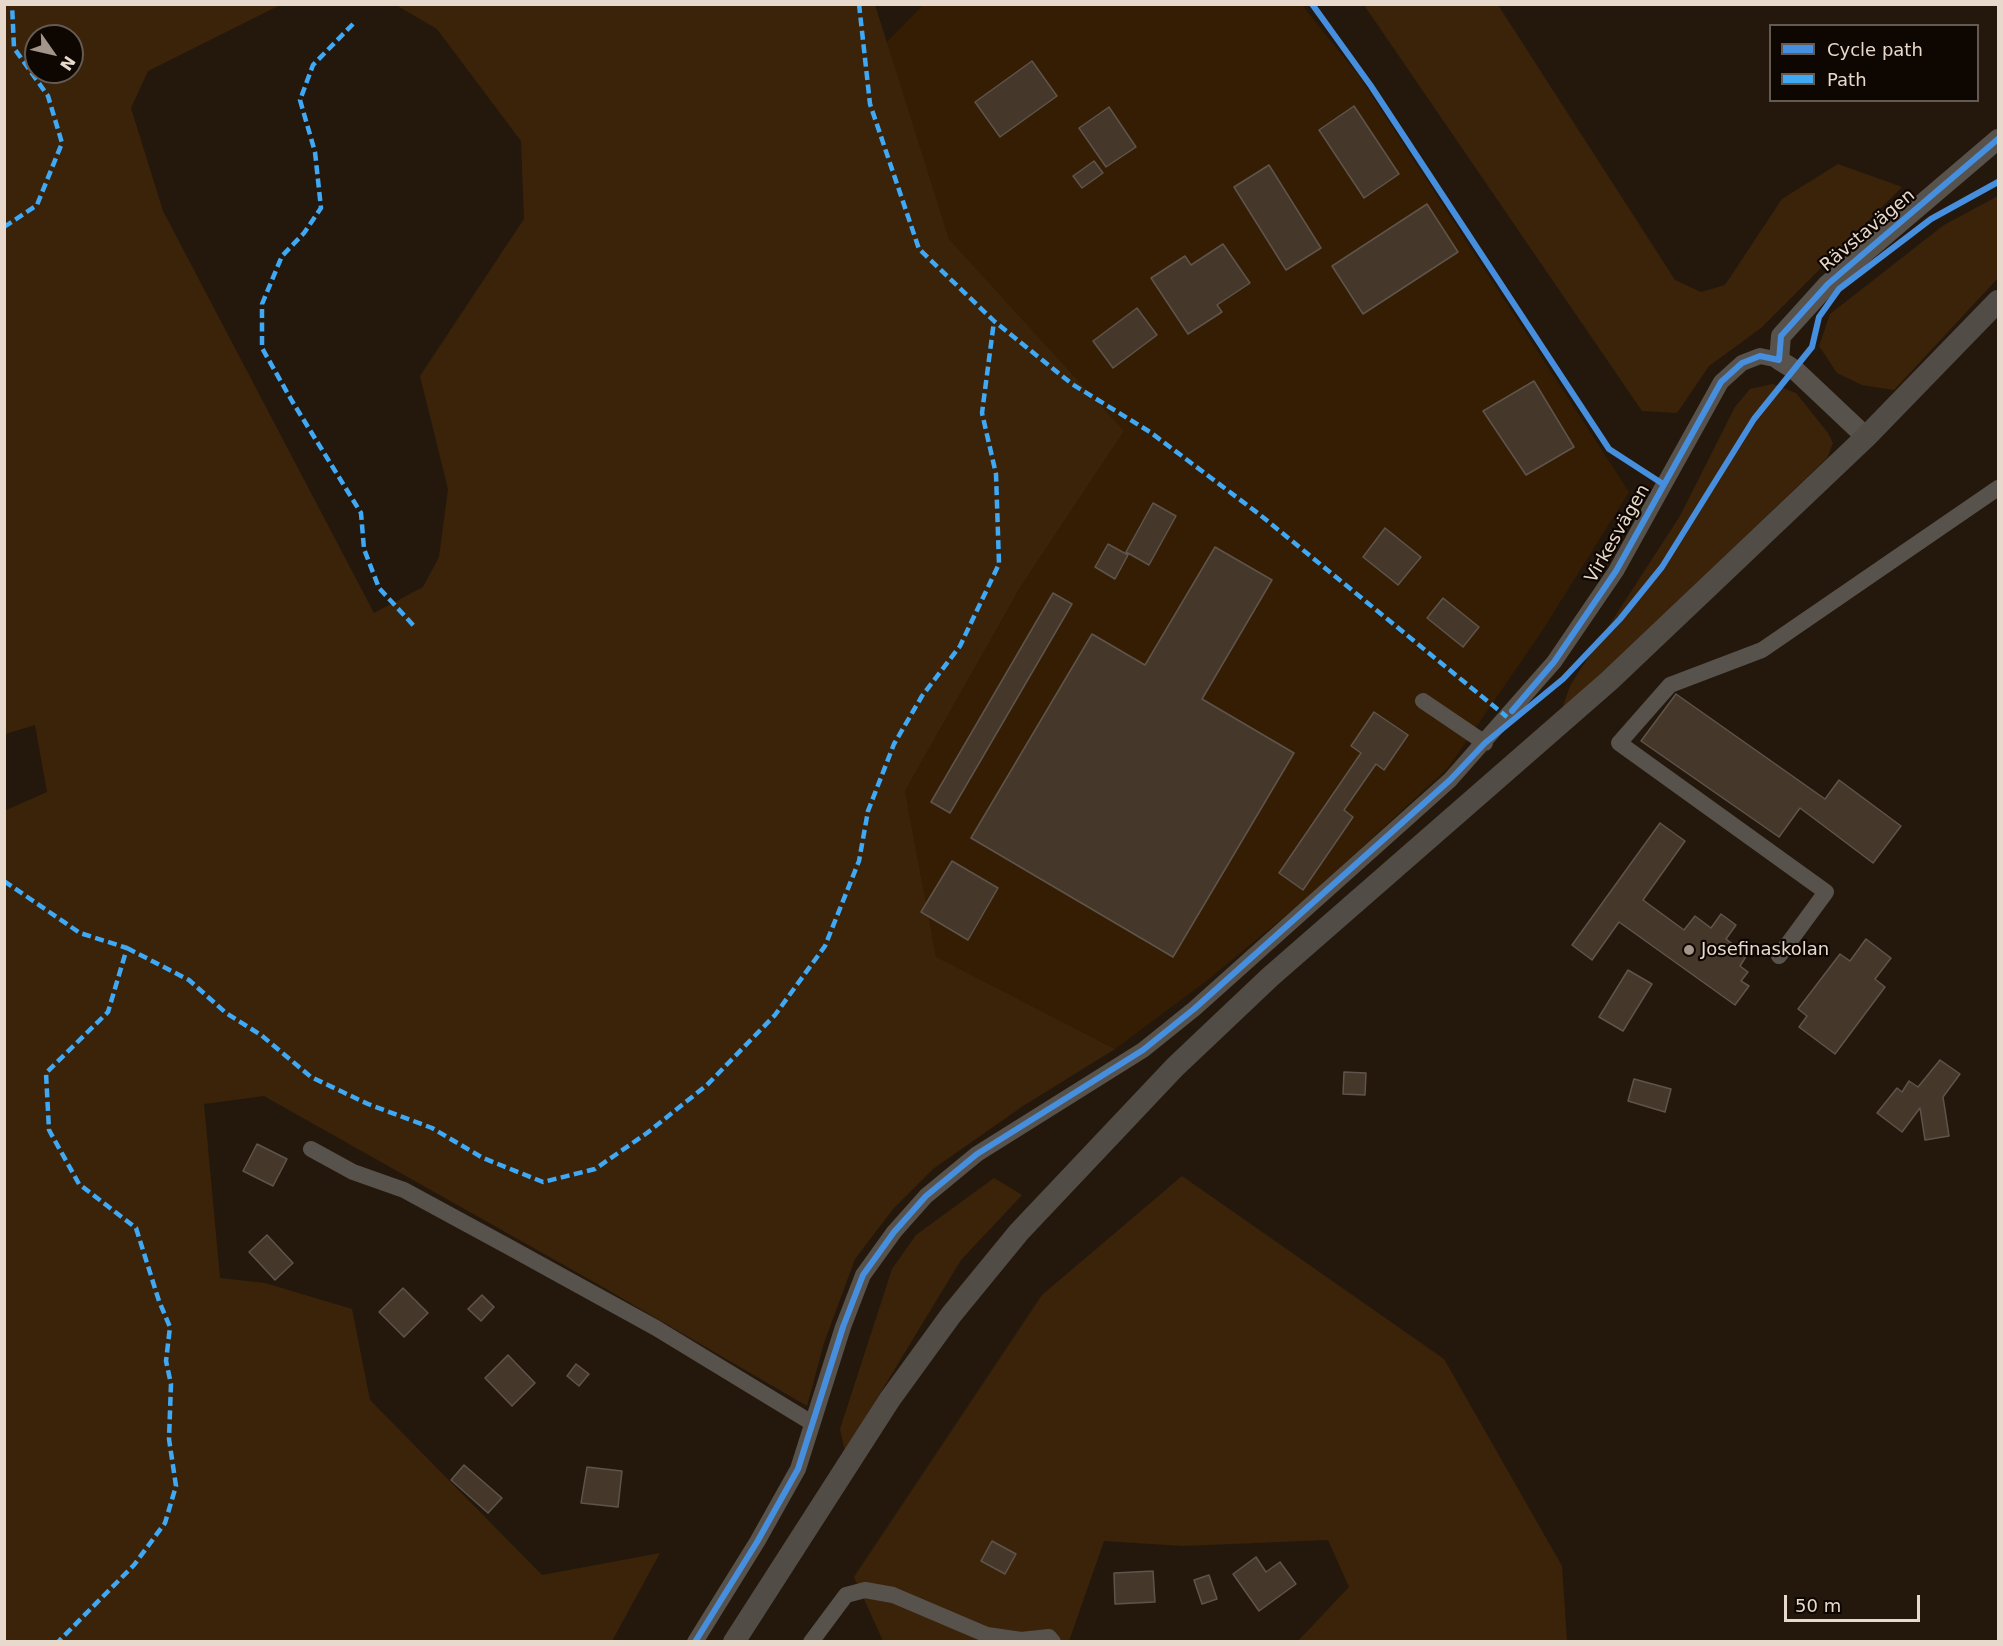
<!DOCTYPE html>
<html>
<head>
<meta charset="utf-8">
<style>
  body { margin:0 }
  #map { position:relative; width:2003px; height:1646px; overflow:hidden; background:#24180d; font-family:"DejaVu Sans",sans-serif }
  canvas { display:block }
  .frame { position:absolute; inset:0; border:6px solid #e7d9cc; pointer-events:none }
  .legend { position:absolute; left:1769px; top:24px; width:210px; height:78px; box-sizing:border-box; background:#0e0601; border:2px solid #655a52; margin:0; padding:8px 10px; list-style:none; font-size:18px; color:#e7d9cc }
  .legend li { display:flex; align-items:center; gap:12px; height:30px }
  .legend b { width:30px; border:2px solid #655a52 }
  .north { position:absolute; left:24px; top:24px; width:60px; height:60px; box-sizing:border-box; background:#0e0601; border:2px solid #655a52; border-radius:50%; rotate:124deg; font-size:16px; font-weight:700; line-height:24px; text-align:center; color:#e7d9cc }
  .north::after { content:''; display:block; margin:auto; width:21px; height:27px; background:#a39589; clip-path:polygon(50% 0,100% 100%,50% 72%,0 100%) }
  .scale { position:absolute; left:1784px; top:1595px; width:136px; height:27px; box-sizing:border-box; border:3px solid #e7d9cc; border-top:0; padding-left:8px; font-size:18px; line-height:21px; white-space:nowrap; color:#e7d9cc; -webkit-text-stroke:4px #0e0601; paint-order:stroke }
</style>
</head>
<body>
<div id="map">
<canvas width="2003" height="1646"></canvas>
<div class="frame"></div>
<ul class="legend">
<li><b style="height:8px;background:#468fdf"></b>Cycle path</li>
<li><b style="height:8px;background:#3fa9f5"></b>Path</li>
</ul>
<div class="north">N</div>
<div class="scale">50 m</div>
</div>
<script>
const ctx = document.querySelector('canvas').getContext('2d');
ctx.lineJoin = 'round';
function paint(path, color) { ctx.fillStyle = color; ctx.fill(path, 'evenodd'); }
const toPath = rows => new Path2D(rows.map(r => 'M' + r).join(''));
function strokePath(path, color, width, dash) { ctx.strokeStyle = color; ctx.lineWidth = width; ctx.lineCap = dash ? 'butt' : 'round'; ctx.setLineDash(dash || []); ctx.stroke(path); }
function write(font, color, halo, rows, align = 'center') {
  ctx.font = font + ' "DejaVu Sans",sans-serif'; ctx.lineWidth = 4.5; ctx.setLineDash([]); ctx.textBaseline = 'middle'; ctx.strokeStyle = halo; ctx.fillStyle = color; for (const [text, x, y, turn = 0] of rows) {
    ctx.save(); ctx.translate(x, y); ctx.rotate((+turn || 0) * Math.PI / 180); ctx.textAlign = isNaN(turn) ? turn : align; if (halo) ctx.strokeText(text, 0, 0); ctx.fillText(text, 0, 0); ctx.restore();
  }
}
paint(toPath([
  [923,5,1302,5,1359,76,1629,492,1542,631,1448,768,1307,898,1205,982,1115,1049,936,958,905,791,1021,586,1124,431,949,239,886,43]
]), '#351d03');
paint(toPath([
  [5,5,280,5,148,71,131,108,163,211,374,613,423,587,439,557,448,489,420,376,524,219,521,141,437,29,396,5,875,5,949,239,1124,431,1021,586,905,791,936,957,1115,1049,1023,1106,933,1169,893,1209,855,1259,824,1343,807,1406,601,1286,264,1096,204,1104,220,1278,265,1283,352,1309,370,1400,542,1575,660,1553,612,1641,5,1641,4,811,47,792,35,725,5,734],
  [36,36,72,36,72,72,36,72],
  [1364,5,1498,5,1675,280,1701,292,1725,285,1782,199,1838,164,1902,187,1761,328,1709,366,1677,413,1642,411],
  [1998,196,1998,278,1894,390,1862,385,1837,373,1819,346,1830,314,1944,225],
  [1773,384,1796,393,1828,433,1833,443,1827,458,1560,714,1571,684,1680,516,1735,407,1750,389],
  [1182,1176,1444,1359,1562,1566,1567,1641,1298,1641,1349,1587,1328,1540,1183,1546,1104,1541,1069,1641,883,1641,854,1577,1042,1295],
  [994,1178,1022,1195,961,1260,845,1451,840,1429,892,1269,916,1235]
]), '#3b230a');
const building = toPath([
  [1032,61,1057,96,1000,137,975,102,1032,61],
  [1354,106,1399,174,1364,198,1319,130,1354,106],
  [1109,107,1136,147,1106,167,1079,128,1109,107],
  [1094,161,1103,173,1082,188,1073,176,1094,161],
  [1269,165,1321,248,1286,270,1234,187,1269,165],
  [1427,204,1458,252,1363,314,1332,266,1427,204],
  [1223,244,1250,283,1217,305,1222,312,1188,334,1151,278,1185,256,1191,265,1223,244],
  [1137,308,1157,335,1113,368,1093,341,1137,308],
  [1534,381,1574,447,1526,475,1483,411,1534,381],
  [1153,503,1176,516,1149,565,1126,552,1153,503],
  [1385,528,1421,557,1398,585,1363,557,1385,528],
  [1108,544,1128,555,1115,579,1095,567,1108,544],
  [1215,547,1272,580,1202,699,1294,753,1173,957,971,838,1092,634,1145,665,1215,547],
  [1053,593,1072,604,950,813,931,802,1053,593],
  [1443,598,1479,627,1463,647,1427,618,1443,598],
  [1676,694,1825,799,1839,780,1901,826,1873,863,1800,808,1779,837,1641,741,1676,694],
  [1374,712,1408,735,1384,770,1376,764,1344,810,1353,817,1303,890,1279,873,1361,753,1351,746,1374,712],
  [1660,823,1685,841,1643,900,1684,930,1695,916,1711,928,1721,914,1736,925,1726,939,1747,955,1740,966,1748,972,1741,981,1749,986,1735,1005,1619,922,1592,960,1572,945,1660,823],
  [952,861,998,888,968,940,921,912,952,861],
  [1866,939,1891,958,1875,979,1885,987,1835,1054,1799,1027,1807,1016,1798,1009,1840,954,1850,961,1866,939],
  [1628,970,1652,984,1623,1031,1599,1017,1628,970],
  [1940,1060,1960,1074,1943,1097,1949,1136,1925,1140,1920,1108,1902,1132,1877,1113,1897,1088,1902,1092,1909,1081,1918,1087,1940,1060],
  [1344,1072,1366,1073,1365,1095,1343,1094,1344,1072],
  [1634,1079,1671,1089,1665,1112,1628,1101,1634,1079],
  [257,1144,287,1159,273,1186,243,1171,257,1144],
  [267,1235,293,1263,275,1280,249,1252,267,1235],
  [403,1288,428,1313,404,1337,379,1312,403,1288],
  [482,1295,494,1307,481,1321,468,1309,482,1295],
  [508,1355,535,1383,512,1406,485,1378,508,1355],
  [576,1364,589,1374,579,1386,567,1376,576,1364],
  [464,1465,502,1498,488,1513,451,1480,464,1465],
  [587,1467,622,1471,618,1507,581,1503,587,1467],
  [992,1541,1016,1554,1005,1574,981,1561,992,1541],
  [1256,1557,1266,1572,1280,1562,1296,1584,1259,1611,1233,1574,1256,1557],
  [1153,1571,1155,1602,1115,1604,1114,1573,1153,1571],
  [1209,1575,1217,1599,1202,1604,1194,1580,1209,1575]
]);
paint(building, '#45382a');
strokePath(building, '#5f544b', 1.5);
strokePath(toPath([
  [1423,701,1485,743],
  [1779,956,1826,892,1619,743,1670,685,1762,650,1998,488],
  [311,1149,353,1172,404,1190,509,1247,656,1328,812,1423],
  [695,1642,757,1542,798,1469,843,1327,863,1275,894,1232,926,1196,977,1154,1143,1050,1194,1009,1450,780,1554,662,1616,571,1721,382,1742,363,1760,356,1779,360],
  [811,1642,846,1595,865,1590,893,1595,987,1635,1021,1640,1049,1637,1053,1642]
]), '#58524c', 16);
strokePath(toPath([
  [1866,437,1795,370,1779,360,1781,336,1828,284,1998,139]
]), '#58524c', 20);
strokePath(toPath([
  [734,1642,890,1399,951,1315,1019,1232,1175,1067,1270,977,1609,681,1866,437,1998,301]
]), '#524c47', 22);
strokePath(toPath([
  [859,4,870,104,919,249,994,321,1072,384,1150,432,1259,514,1507,717],
  [353,24,313,65,300,100,315,152,321,208,304,233,282,256,262,304,262,348,292,401,361,513,364,549,379,588,414,626],
  [4,227,37,205,62,143,48,96,14,48,12,4],
  [4,881,80,933,127,948,108,1012,46,1073,49,1130,79,1184,136,1228,159,1301,170,1327,166,1361,171,1384,169,1439,176,1486,165,1523,134,1565,58,1642],
  [127,948,189,980,226,1013,261,1035,311,1077,368,1104,432,1128,483,1158,543,1182,595,1169,647,1133,707,1085,775,1015,825,946,859,861,868,811,894,744,922,696,960,646,999,564,996,474,982,413,994,321]
]), '#3fa9f5', 4.5, [9, 4.5]);
strokePath(toPath([
  [1312,4,1371,86,1609,449,1663,484],
  [1512,711,1554,662,1616,571,1721,382,1742,363,1760,356,1779,360,1781,336,1828,284,1998,139],
  [695,1642,757,1542,798,1469,843,1327,863,1275,894,1232,926,1196,977,1154,1143,1050,1194,1009,1450,780,1485,743,1563,679,1620,619,1662,567,1754,419,1812,347,1819,317,1839,289,1931,219,1998,182]
]), '#468fdf', 6);
for (const [x, y, r, color] of [
  [1689,950,6,"#a39589"]
]) { const dot = new Path2D(); dot.arc(x, y, r, 0, 2 * Math.PI); ctx.fillStyle = color; ctx.fill(dot); strokePath(dot, '#0e0601', 2); }
write('18px', '#e7d9cc', '#0e0601', [
  ["Rävstavägen",1868,231,-40],
  ["Virkesvägen",1618,534,-60]
]);
write('18px', '#e7d9cc', '#0e0601', [
  ["Josefinaskolan",1701,950]
], 'left');
</script>
</body>
</html>
